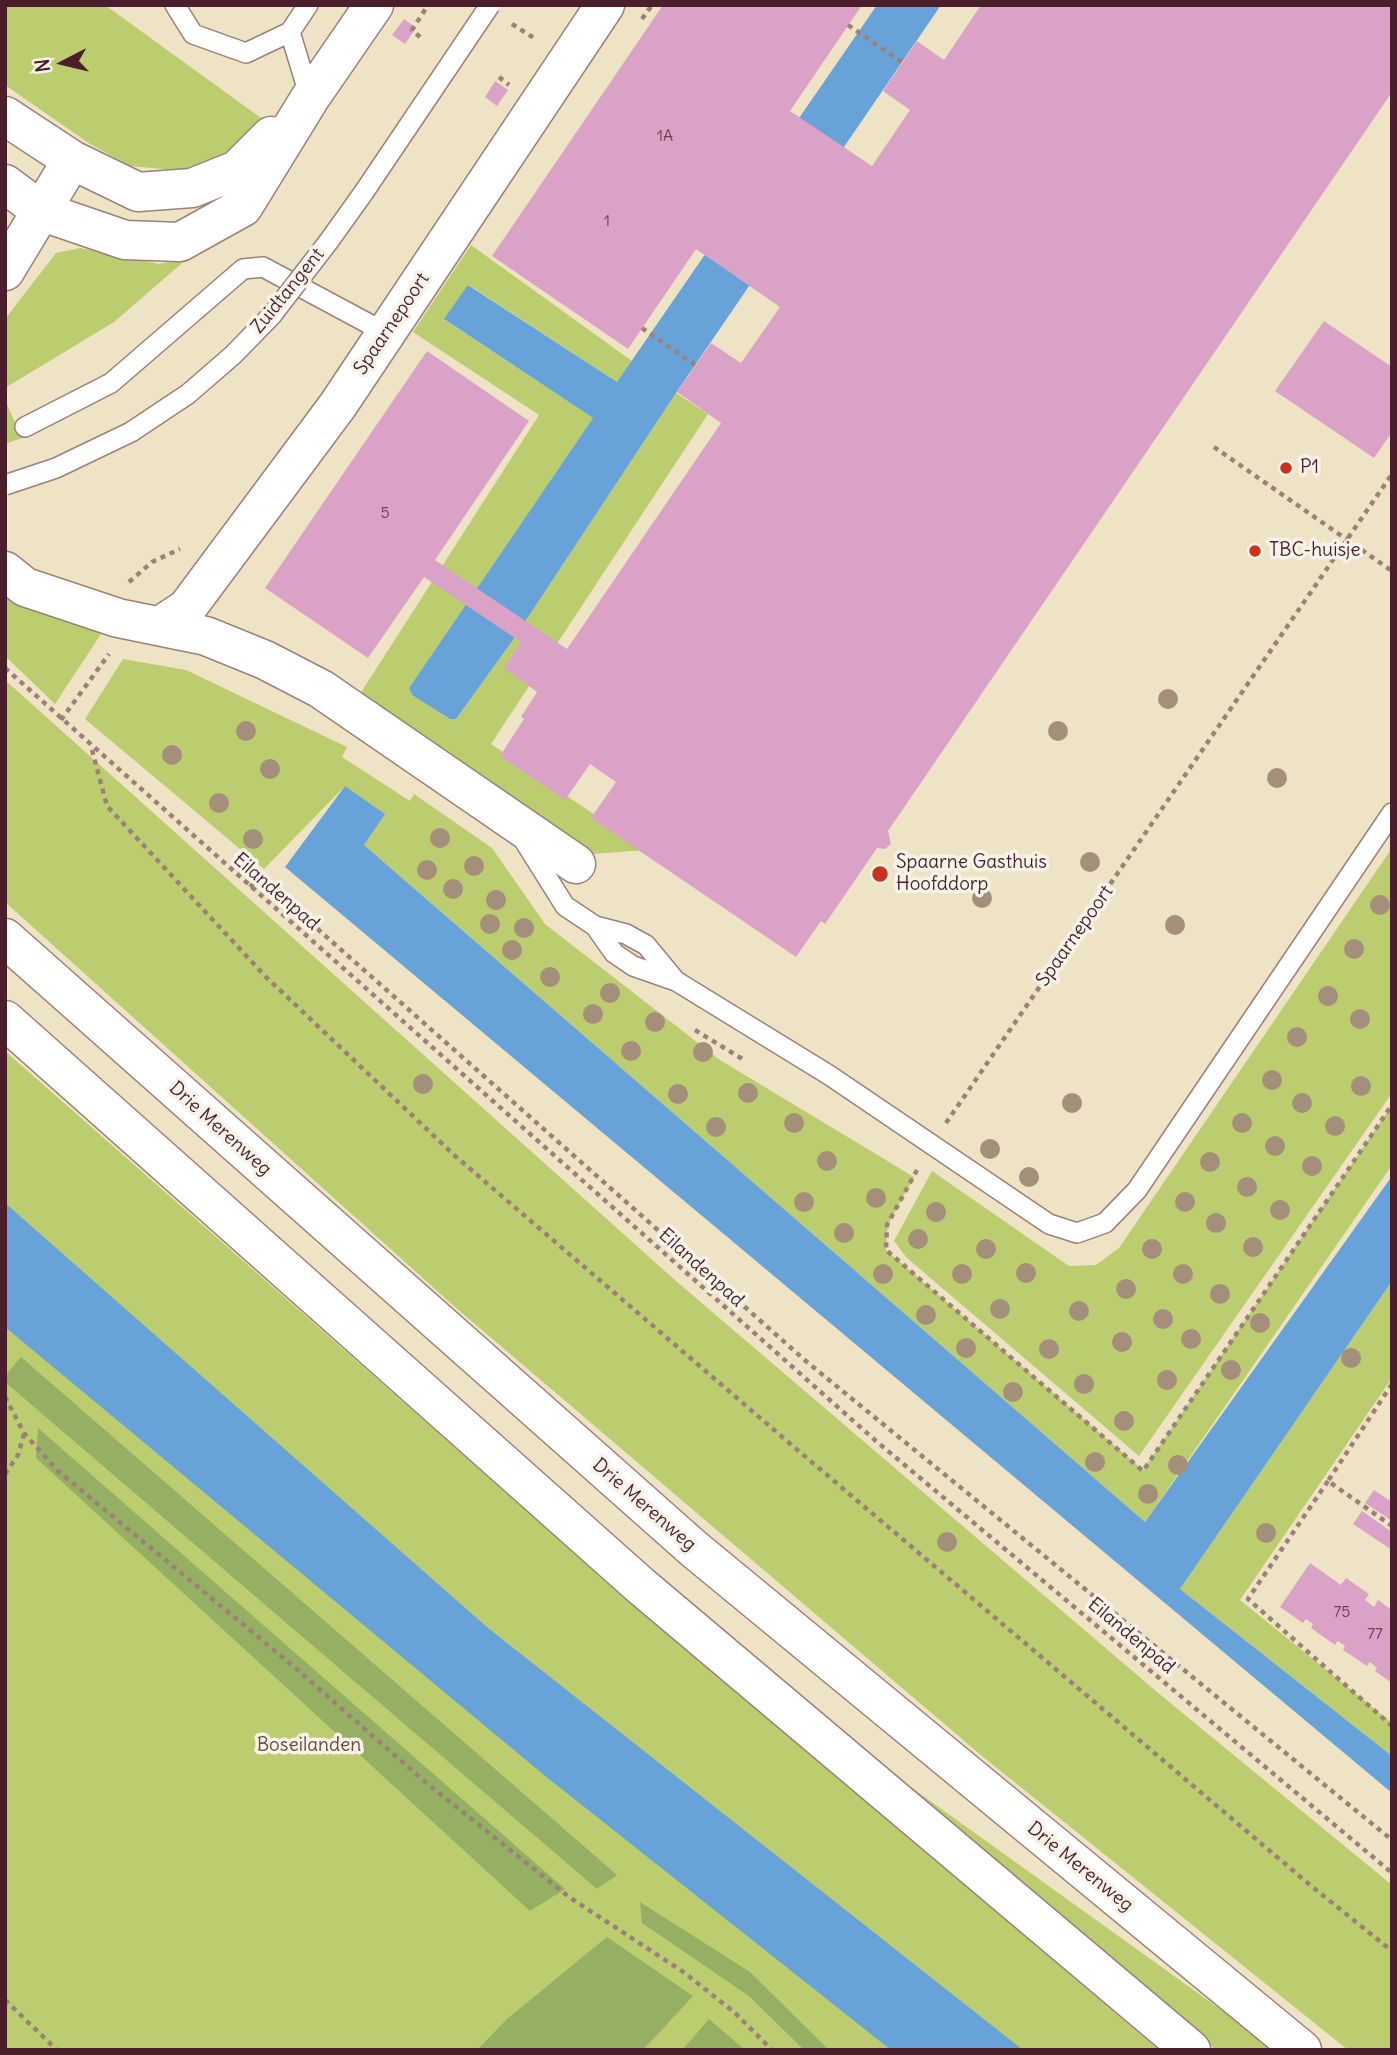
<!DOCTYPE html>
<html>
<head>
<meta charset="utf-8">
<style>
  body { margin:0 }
  #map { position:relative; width:1397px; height:2055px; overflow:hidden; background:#efe3c5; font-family:Delius,sans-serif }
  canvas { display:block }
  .frame { position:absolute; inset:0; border:7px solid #4a1f2b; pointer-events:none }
  .north { position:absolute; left:28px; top:28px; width:70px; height:70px; -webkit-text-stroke:5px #f7f3e8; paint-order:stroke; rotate:263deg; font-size:19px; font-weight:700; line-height:28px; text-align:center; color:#4a1f2b }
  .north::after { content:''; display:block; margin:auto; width:24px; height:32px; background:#4a1f2b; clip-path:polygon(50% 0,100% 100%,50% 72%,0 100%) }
</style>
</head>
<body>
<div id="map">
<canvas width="1397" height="2055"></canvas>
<div class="frame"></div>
<div class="north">N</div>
</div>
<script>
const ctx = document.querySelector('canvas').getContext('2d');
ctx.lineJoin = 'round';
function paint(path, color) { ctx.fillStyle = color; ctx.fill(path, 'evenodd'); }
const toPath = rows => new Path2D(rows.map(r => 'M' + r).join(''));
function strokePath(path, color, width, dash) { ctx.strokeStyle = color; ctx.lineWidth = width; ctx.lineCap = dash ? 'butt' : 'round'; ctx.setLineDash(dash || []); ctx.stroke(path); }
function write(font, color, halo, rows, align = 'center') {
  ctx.font = font + ' Delius,sans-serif'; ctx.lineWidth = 7; ctx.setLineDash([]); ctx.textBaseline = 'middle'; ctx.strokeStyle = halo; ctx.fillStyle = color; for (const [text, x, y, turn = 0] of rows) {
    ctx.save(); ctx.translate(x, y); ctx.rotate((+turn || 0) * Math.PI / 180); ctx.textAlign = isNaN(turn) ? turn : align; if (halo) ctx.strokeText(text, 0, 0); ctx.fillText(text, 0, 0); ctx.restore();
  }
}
paint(toPath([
  [5,5,105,5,261,118,230,154,184,171,130,166,90,144,5,85],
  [471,245,632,361,617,382,469,285,445,320,593,418,409,688,412,695,450,719,456,719,513,640,676,393,708,414,491,744,646,850,592,854,360,694,539,415,413,332],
  [80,248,159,264,188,258,114,322,5,388,5,319,56,253],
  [5,400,22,438,5,444],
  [5,590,16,598,101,634,55,704,5,656],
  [123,659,186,670,347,747,342,757,410,801,414,794,492,848,545,924,720,1060,914,1177,888,1225,886,1250,1143,1470,1392,1105,1392,1165,1145,1522,364,845,384,814,345,786,264,869,85,719],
  [5,680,676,1281,1157,1692,1392,1885,1392,2050,1348,2050,982,1756,455,1307,5,902],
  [1392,848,1392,1093,1139,1456,907,1258,894,1241,932,1171,1069,1266,1096,1265,1119,1248],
  [5,1051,612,1586,1159,2050,5,2050],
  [1392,1281,1392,1378,1240,1600,1392,1723,1392,1756,1180,1589],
  [876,1762,1266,2042,1276,2050,1216,2050]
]), '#bccd6f');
paint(toPath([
  [21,1357,617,1875,597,1889,5,1382,5,1376],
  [38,1428,565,1889,530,1911,36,1458],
  [640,1902,750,1972,829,2050,804,2050,749,1996,642,1923],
  [607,1937,693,1996,643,2050,477,2050,507,2019],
  [709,2019,745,2050,682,2050]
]), '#95b062');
paint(toPath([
  [877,5,941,5,676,393,513,640,456,719,450,719,412,695,409,688,593,418,444,319,468,285,617,382],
  [345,786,385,814,364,845,1145,1522,1392,1176,1392,1281,1180,1589,1392,1756,1392,1793,285,867],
  [5,1203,488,1628,1023,2050,891,2050,544,1775,5,1327]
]), '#67a3d8');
paint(toPath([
  [663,5,862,5,790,111,872,166,910,110,883,91,917,41,944,60,981,5,1392,5,1392,92,888,831,891,844,885,849,877,848,825,924,821,921,796,957,591,818,616,782,590,764,565,800,500,756,524,719,521,717,537,692,504,668,521,642,424,577,368,658,265,588,427,351,529,421,435,560,567,649,721,423,677,392,711,343,741,363,780,307,696,249,628,349,492,256],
  [404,19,416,28,405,44,392,35],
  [495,81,508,90,497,106,485,97],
  [1324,321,1392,367,1392,432,1374,458,1275,391],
  '1248 551a7 7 0 1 1 14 0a7 7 0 1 1-14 0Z',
  [1374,1490,1392,1502,1392,1521,1365,1503],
  [1362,1511,1392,1532,1392,1550,1353,1524],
  [1310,1563,1341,1585,1346,1578,1369,1594,1365,1600,1374,1607,1378,1600,1392,1610,1392,1683,1375,1671,1377,1668,1370,1662,1367,1666,1343,1650,1345,1646,1338,1641,1335,1645,1311,1628,1313,1624,1306,1619,1303,1623,1280,1607]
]), '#dba2c8');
const lane = toPath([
  [175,5,193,34,246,53,290,32,308,5],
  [290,32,310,98],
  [329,241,364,192],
  [25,427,111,383,243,269,263,267,386,333],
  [523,839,565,906,595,926,626,934,646,945,675,980],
  [595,926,614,953,633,966,676,981,829,1075,1049,1224,1077,1233,1105,1223,1137,1190,1392,813]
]);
const street = toPath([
  [5,116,72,160,138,192,192,188,237,170,271,136],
  [5,184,43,212,125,240,180,242,243,207,310,98,374,5],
  [5,271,72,160],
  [5,571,25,587,118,618,206,636,265,660,321,689,576,864],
  [160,626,187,608,338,405,605,5]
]);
const highway = toPath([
  [5,938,694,1549,1302,2050],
  [5,1020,641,1586,1191,2050]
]);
strokePath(lane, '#9c8178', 22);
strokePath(street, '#9c8178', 41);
strokePath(highway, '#9c8178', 41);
strokePath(toPath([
  [642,19,652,5],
  [512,24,537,40],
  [848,25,903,63],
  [420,37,412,30,428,5],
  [499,77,509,85],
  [642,328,695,365],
  [1214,447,1392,571],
  [129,582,152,562,180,549],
  [5,668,876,1441,1392,1873],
  [61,720,109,654],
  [92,750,107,806,266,977,454,1155,794,1447,1310,1885,1392,1951],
  [250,887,260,878,807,1362,1392,1840],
  [695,1030,744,1060],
  [946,1123,1392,474],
  [917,1170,887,1225,886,1250,1143,1471,1392,1105],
  [1392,1384,1328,1481,1392,1526],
  [5,1397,24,1433,58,1471,292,1665,424,1781,569,1897,682,1971,734,2012,772,2050],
  [5,1474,18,1455,24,1434],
  [1328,1481,1248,1599,1392,1726],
  [5,2000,57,2050]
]), '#9c8178', 4.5, [5, 5]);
strokePath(lane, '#fff', 19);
strokePath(street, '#fff', 38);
strokePath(highway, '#fff', 38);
const laneBridge = toPath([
  [364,192,490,5],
  [5,485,56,468,131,432,188,394,233,355,272,315,329,241]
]);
strokePath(laneBridge, '#9c8178', 22, []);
strokePath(laneBridge, '#fff', 19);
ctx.fillStyle = '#a48f7a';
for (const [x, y] of [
  [1168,699],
  [246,731],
  [1058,731],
  [172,755],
  [270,769],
  [1277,778],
  [219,803],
  [440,838],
  [253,839],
  [1090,862],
  [474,866],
  [427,870],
  [453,889],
  [982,898],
  [496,900],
  [1380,905],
  [490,924],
  [1175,925],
  [524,928],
  [1354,949],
  [512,950],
  [550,977],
  [610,993],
  [1328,996],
  [593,1014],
  [1360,1019],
  [655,1022],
  [1297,1037],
  [631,1051],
  [703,1052],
  [1272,1080],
  [423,1084],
  [1361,1086],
  [748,1093],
  [678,1094],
  [1072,1103],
  [1302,1103],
  [794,1123],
  [1242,1123],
  [1335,1126],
  [716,1127],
  [1275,1146],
  [990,1149],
  [827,1161],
  [1210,1162],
  [1312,1166],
  [1029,1177],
  [1247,1187],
  [876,1198],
  [804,1202],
  [1185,1202],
  [1280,1210],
  [936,1212],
  [1216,1223],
  [844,1233],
  [918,1239],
  [1253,1247],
  [986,1249],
  [1152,1249],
  [1026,1273],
  [883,1274],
  [962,1274],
  [1183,1274],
  [1126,1289],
  [1220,1294],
  [1000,1309],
  [1079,1311],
  [926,1315],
  [1163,1319],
  [1260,1323],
  [1191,1339],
  [1122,1342],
  [966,1348],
  [1049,1349],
  [1351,1358],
  [1231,1370],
  [1167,1380],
  [1084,1384],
  [1013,1392],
  [1124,1421],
  [1095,1462],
  [1178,1465],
  [1148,1494],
  [1266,1533],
  [947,1542]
]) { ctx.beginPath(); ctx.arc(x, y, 10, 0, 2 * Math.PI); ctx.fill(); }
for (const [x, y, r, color] of [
  [1286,468,7,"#c8321e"],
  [1255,551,7,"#c8321e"],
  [880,874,9,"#c8321e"]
]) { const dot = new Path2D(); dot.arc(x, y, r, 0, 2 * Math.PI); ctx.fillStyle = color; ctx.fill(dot); strokePath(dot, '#f7f3e8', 2.5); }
write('16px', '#6e4052', null, [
  ["1A",665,136],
  ["1",607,221],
  ["5",385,513],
  ["75",1342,1612],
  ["77",1375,1634]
]);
write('19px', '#4a1f2b', '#f7f3e8', [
  ["Zuidtangent",288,291,-51],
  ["Spaarnepoort",392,324,-56],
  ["Eilandenpad",276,892,41],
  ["Spaarnepoort",1075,936,-55],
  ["Drie Merenweg",220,1129,42],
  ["Eilandenpad",701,1268,42],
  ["Drie Merenweg",644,1505,41],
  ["Eilandenpad",1131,1636,40],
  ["Drie Merenweg",1080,1867,39]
]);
write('19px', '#4a1f2b', '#f7f3e8', [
  ["P1",1300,468],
  ["TBC-huisje",1269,551],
  ["Spaarne Gasthuis",896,863],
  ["Hoofddorp",896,885]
], 'left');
write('19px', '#664a3c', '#f7f3e8', [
  ["Boseilanden",309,1746]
]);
</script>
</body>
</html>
